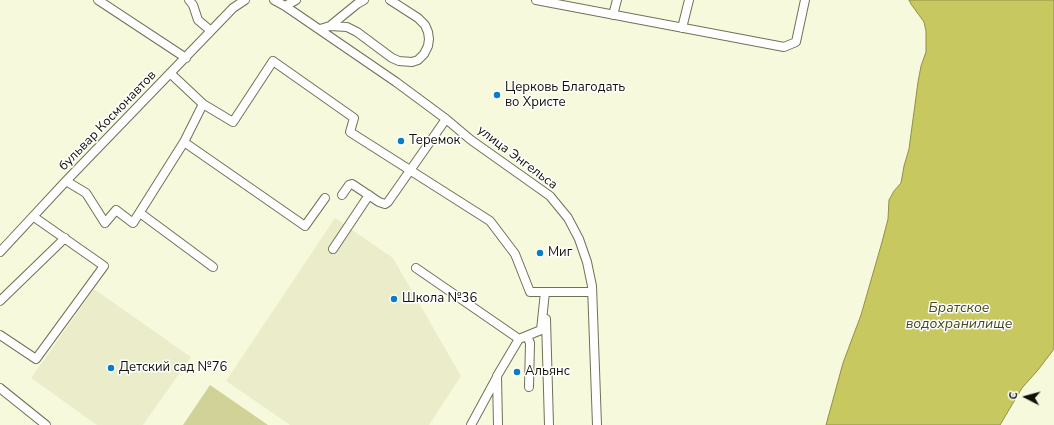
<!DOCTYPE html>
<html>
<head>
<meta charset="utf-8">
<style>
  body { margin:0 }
  #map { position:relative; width:1054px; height:425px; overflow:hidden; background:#f7f9dd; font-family:"Nunito Sans",sans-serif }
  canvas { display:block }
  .north { position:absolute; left:1006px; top:377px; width:40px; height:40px; -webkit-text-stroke:3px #fff; paint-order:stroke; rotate:276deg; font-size:11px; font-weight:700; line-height:16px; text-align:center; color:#111108 }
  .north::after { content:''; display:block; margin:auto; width:14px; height:18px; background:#111108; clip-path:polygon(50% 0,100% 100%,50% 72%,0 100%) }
</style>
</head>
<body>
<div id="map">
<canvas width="1054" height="425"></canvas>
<div class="north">С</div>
</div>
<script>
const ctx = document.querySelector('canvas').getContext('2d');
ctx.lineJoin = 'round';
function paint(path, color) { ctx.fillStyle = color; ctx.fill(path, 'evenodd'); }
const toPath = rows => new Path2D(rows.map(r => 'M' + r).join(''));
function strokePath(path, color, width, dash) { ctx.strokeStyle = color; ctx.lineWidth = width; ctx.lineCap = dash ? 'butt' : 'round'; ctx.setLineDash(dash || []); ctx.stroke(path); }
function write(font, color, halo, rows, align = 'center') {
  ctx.font = font + ' "Nunito Sans",sans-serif'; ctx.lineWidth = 3; ctx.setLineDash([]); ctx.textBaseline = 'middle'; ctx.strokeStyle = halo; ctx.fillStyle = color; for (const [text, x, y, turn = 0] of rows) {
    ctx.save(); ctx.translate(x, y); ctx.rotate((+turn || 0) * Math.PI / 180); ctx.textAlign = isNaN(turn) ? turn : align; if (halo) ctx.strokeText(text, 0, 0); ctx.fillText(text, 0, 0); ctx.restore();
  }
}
paint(toPath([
  [335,218,393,258,461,376,429,425,290,425,226,381],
  [94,289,191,357,143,425,97,425,31,378]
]), '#ebedca');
paint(toPath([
  [210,385,268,425,183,425]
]), '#d0d297');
const water = toPath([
  [909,0,1054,0,1054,349,1038,370,1022,388,1000,425,826,425,843,363,861,315,882,242,888,219,889,200,894,191,901,183,904,166,909,149,918,82,921,66,926,52,926,31,924,22,911,4,909,0]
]);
paint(water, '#c7c85f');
strokePath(water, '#909145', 1);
const minor = toPath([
  [98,0,186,58],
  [189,0,193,5,198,20,211,31],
  [274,0,285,6,396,82,446,119,471,140,550,196,568,218,579,239,587,262,592,286,597,425],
  [536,0,784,47,796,42,805,0],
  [285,6,296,0],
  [613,15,617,0],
  [330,26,357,4,364,0],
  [682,28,689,0],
  [320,29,330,26,347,27,357,32,392,58,399,61,412,62,418,60,424,54,428,46,429,39,428,32,425,25,418,18,390,0],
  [170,73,203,104,233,122,273,61,354,118,350,132,490,221,515,254,530,292,592,292],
  [203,104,184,142,305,226,325,198],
  [66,181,86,193,105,223,116,210,133,223,184,142],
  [342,195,349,185,352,184,379,202,385,204,388,202,446,119],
  [140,213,213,267],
  [333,249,369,195],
  [0,252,66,181,233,8,245,0],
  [416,268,519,339],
  [0,301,65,238],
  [546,319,549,425],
  [0,335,36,359,104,266,34,217],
  [527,336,530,343,529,387],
  [0,388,46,425],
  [471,425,497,377],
  [498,425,497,376,519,339,541,330,545,292]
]);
strokePath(minor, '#707159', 10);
strokePath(minor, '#fff', 8);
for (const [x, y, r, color] of [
  [497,95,4,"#0a7dc7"],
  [401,141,4,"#0a7dc7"],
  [540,253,4,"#0a7dc7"],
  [394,299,4,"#0a7dc7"],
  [111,368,4,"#0a7dc7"],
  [517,372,4,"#0a7dc7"]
]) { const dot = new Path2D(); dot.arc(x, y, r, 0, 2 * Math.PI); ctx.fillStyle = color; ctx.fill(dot); strokePath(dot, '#fff', 1.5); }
write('13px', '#111108', '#fff', [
  ["Церковь Благодать",505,88],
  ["во Христе",505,103],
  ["Теремок",409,141],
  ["Миг",548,253],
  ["Школа №36",402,299],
  ["Детский сад №76",119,368],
  ["Альянс",525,372]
], 'left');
write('13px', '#111108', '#fff', [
  ["бульвар Космонавтов",108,121,-46],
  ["улица Энгельса",517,158,37]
]);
write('italic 14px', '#48491d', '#fff', [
  ["Братское",959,309],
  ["водохранилище",959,325]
]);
</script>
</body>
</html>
